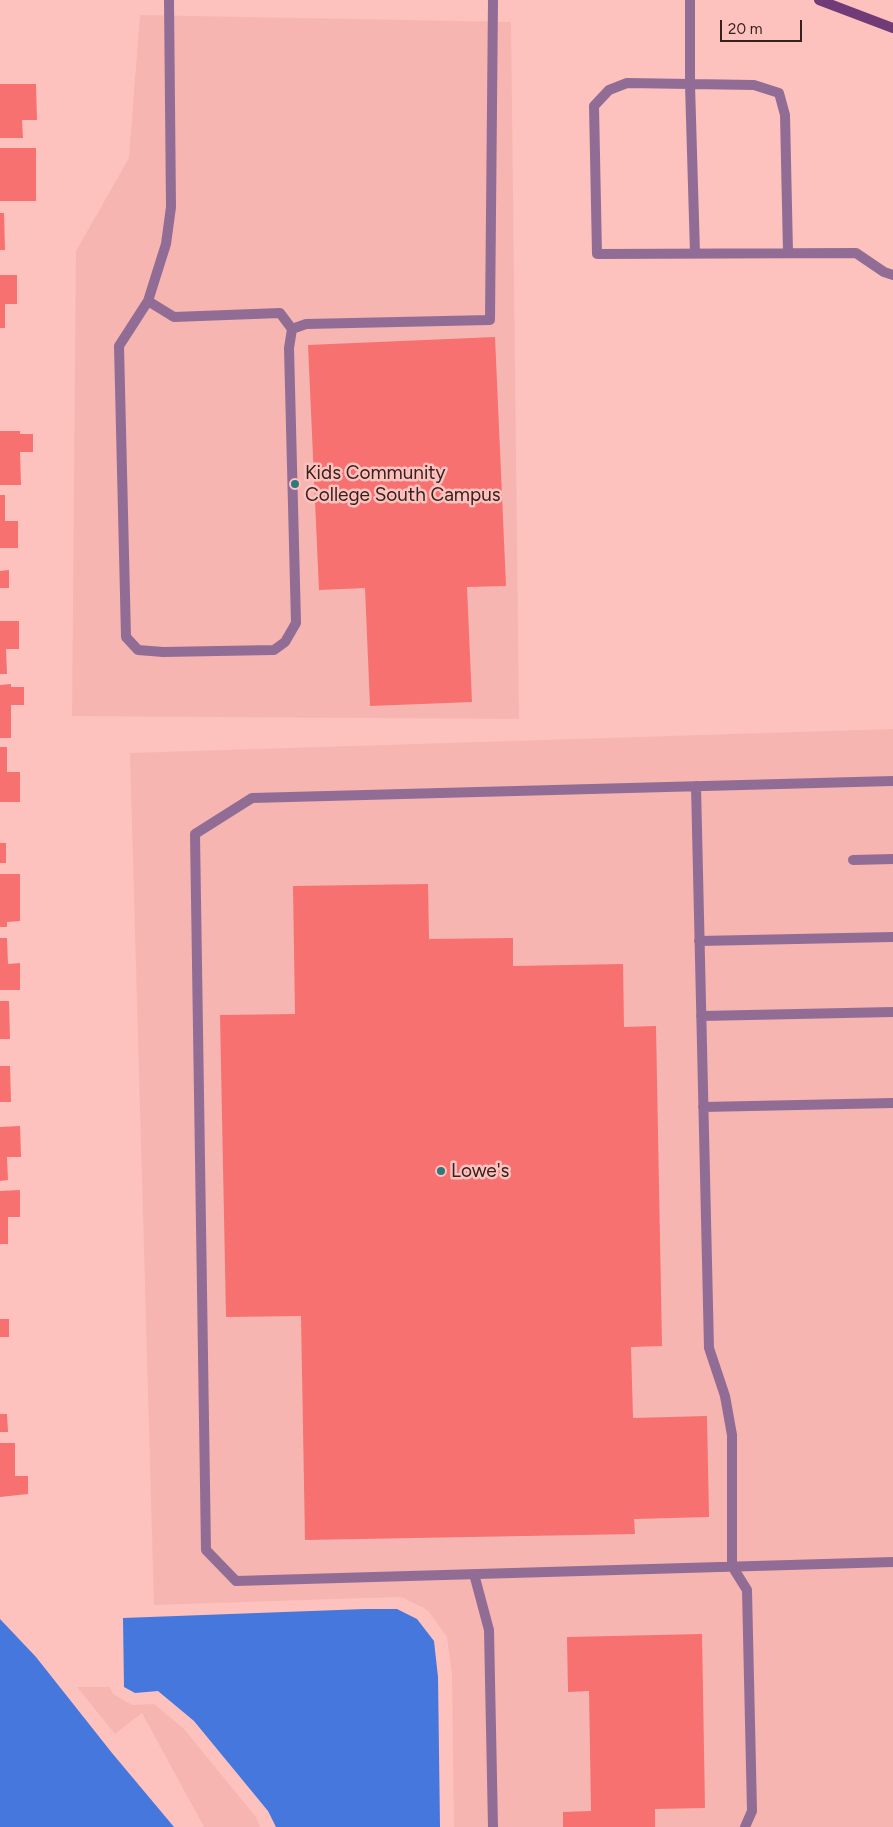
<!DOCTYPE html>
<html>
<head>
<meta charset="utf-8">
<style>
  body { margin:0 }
  #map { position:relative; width:893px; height:1827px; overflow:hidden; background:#fdc2be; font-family:Figtree,sans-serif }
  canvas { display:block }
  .scale { position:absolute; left:720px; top:20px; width:82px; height:22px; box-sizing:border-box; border:2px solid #36211f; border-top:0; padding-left:6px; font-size:15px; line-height:18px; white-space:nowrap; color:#36211f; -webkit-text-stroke:4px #fdc2be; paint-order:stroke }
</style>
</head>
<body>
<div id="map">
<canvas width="893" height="1827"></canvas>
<div class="scale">20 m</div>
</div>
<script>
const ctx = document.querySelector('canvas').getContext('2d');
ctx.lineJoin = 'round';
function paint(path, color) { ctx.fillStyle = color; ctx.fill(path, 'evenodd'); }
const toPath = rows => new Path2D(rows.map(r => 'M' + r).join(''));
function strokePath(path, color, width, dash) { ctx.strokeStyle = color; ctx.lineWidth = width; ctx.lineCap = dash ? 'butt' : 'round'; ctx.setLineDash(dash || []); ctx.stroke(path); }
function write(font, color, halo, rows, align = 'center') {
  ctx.font = font + ' Figtree,sans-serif'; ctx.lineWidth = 5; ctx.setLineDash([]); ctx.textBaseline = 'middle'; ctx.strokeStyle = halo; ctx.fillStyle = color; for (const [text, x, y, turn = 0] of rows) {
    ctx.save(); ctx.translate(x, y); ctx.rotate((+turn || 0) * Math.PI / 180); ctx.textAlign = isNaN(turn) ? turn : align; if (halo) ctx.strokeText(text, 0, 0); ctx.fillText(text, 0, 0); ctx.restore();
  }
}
paint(toPath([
  [140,15,511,22,519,719,72,716,76,251,129,158],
  [893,729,893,1827,454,1827,452,1676,447,1637,429,1612,424,1608,403,1598,397,1597,154,1605,130,753],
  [77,1687,110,1687,113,1694,132,1705,154,1704,184,1729,256,1817,260,1827,204,1827,142,1713,115,1734]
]), '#f7b5b1');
paint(toPath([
  [365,1609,397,1609,417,1619,434,1641,438,1677,440,1827,276,1827,268,1811,194,1721,158,1691,135,1693,124,1687,123,1618],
  [0,1619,36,1657,112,1753,174,1827,0,1827]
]), '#4577dd');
paint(toPath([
  [0,84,36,84,37,120,22,120,23,138,0,138],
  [0,148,36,148,36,201,0,201],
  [0,213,4,213,5,250,0,250],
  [0,275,17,275,17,304,5,304,5,328,0,328],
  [495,337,506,586,467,587,472,702,370,706,365,588,319,590,308,345],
  [0,431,20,431,20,434,33,434,33,452,20,452,21,485,0,485],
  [0,495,5,495,5,521,18,521,18,548,0,548],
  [9,570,9,588,0,588,0,571],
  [0,621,19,621,19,649,6,649,7,674,0,674],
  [11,684,11,687,24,687,24,705,11,705,11,738,0,738,0,685],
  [0,747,7,747,7,772,20,772,20,802,0,802],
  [0,843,6,843,6,863,0,863],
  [0,874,20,874,20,921,7,922,7,927,0,927],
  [428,884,429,939,513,938,513,966,623,964,624,1027,656,1026,662,1346,631,1347,633,1418,707,1416,709,1517,634,1519,635,1534,305,1540,301,1316,226,1317,220,1015,295,1014,293,886],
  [0,938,7,938,8,964,20,963,20,990,0,990],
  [0,1001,9,1001,10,1039,0,1039],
  [0,1066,10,1066,11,1102,0,1102],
  [20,1126,21,1157,7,1157,8,1180,0,1181,0,1127],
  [20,1190,20,1217,8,1217,8,1244,0,1244,0,1191],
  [0,1319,9,1319,9,1337,0,1337],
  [0,1414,7,1414,8,1432,0,1432],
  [0,1443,15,1443,15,1476,28,1476,28,1494,0,1497],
  [702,1634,705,1808,655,1809,655,1827,563,1827,563,1812,591,1811,589,1691,568,1692,567,1637]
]), '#f77170');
strokePath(toPath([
  [169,0,171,207,166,244,148,301,119,346,126,637,138,650,163,652,274,650,285,642,296,623,289,348,292,329,306,324,490,320,493,0],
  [148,301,174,317,280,313,292,329],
  [893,781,252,798,195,834,206,1550,236,1581,893,1562],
  [696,786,709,1348,725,1396,732,1435,732,1566,747,1590,752,1811,745,1827],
  [853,860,893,859],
  [699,941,893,937],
  [701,1016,893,1012],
  [703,1107,893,1103],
  [474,1574,489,1630,493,1827]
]), '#916d96', 10);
strokePath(toPath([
  [690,0,690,85,695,253],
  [788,252,785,115,779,93,754,85,627,83,609,90,594,106,597,254,856,253,884,272,893,275]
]), '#916d96', 10);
strokePath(toPath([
  [819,0,893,28]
]), '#703b77', 10);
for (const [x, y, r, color] of [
  [295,484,5,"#2f787e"],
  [441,1171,5,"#2f787e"]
]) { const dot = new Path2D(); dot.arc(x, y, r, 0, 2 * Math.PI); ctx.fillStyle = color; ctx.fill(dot); strokePath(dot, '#fdc2be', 2); }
write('19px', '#36211f', '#fdc2be', [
  ["Kids Community",305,473],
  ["College South Campus",305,495],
  ["Lowe's",451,1171]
], 'left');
</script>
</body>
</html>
